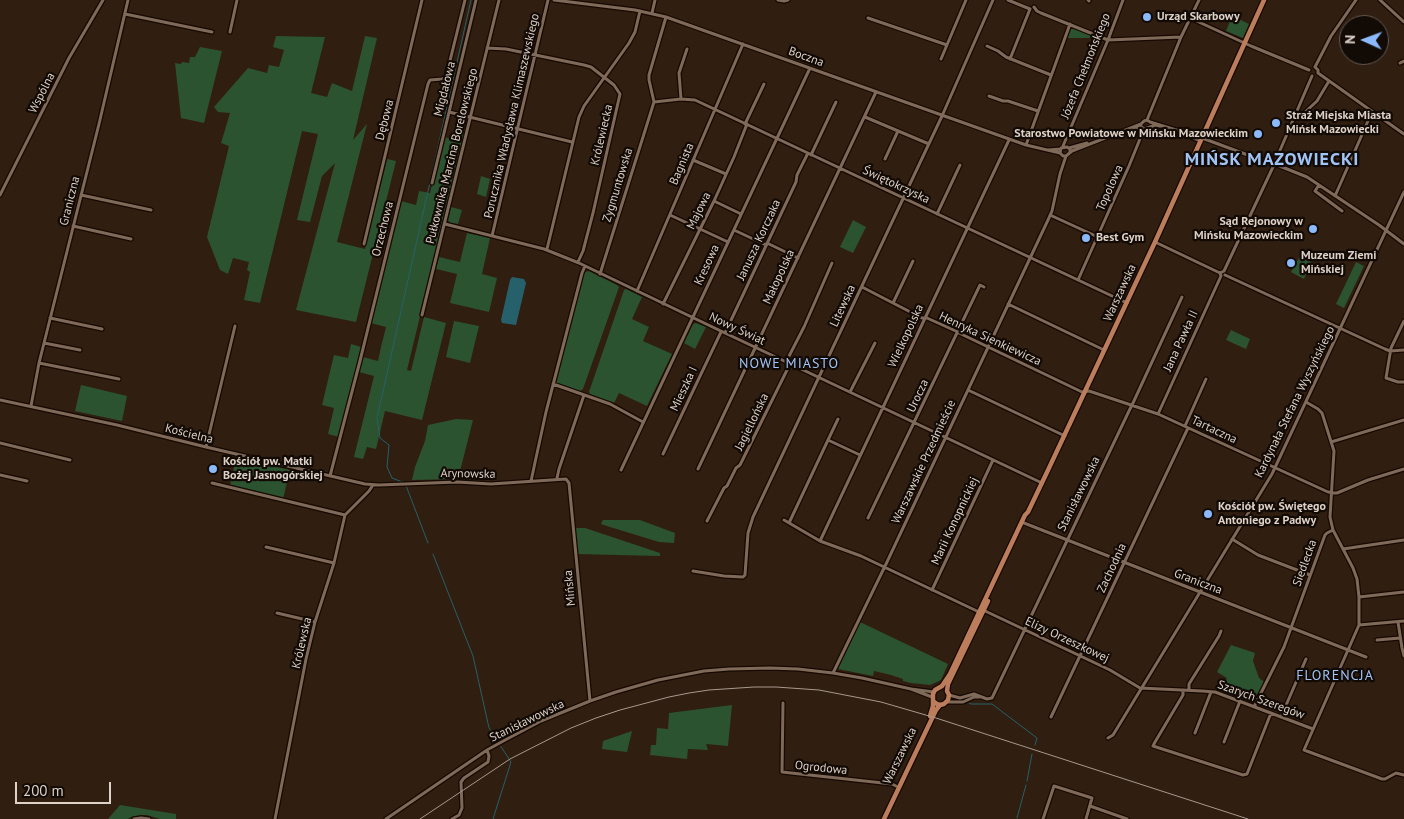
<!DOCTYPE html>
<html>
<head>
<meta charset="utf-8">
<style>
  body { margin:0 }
  #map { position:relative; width:1404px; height:819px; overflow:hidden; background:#301e10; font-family:"PT Sans",sans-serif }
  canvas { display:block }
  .north { position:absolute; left:1339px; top:15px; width:50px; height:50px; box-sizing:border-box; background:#120a05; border:1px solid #635a53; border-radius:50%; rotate:272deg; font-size:14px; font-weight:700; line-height:20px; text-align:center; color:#ddd1c8 }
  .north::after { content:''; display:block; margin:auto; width:18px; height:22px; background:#8cb9fc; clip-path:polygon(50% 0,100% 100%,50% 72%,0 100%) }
  .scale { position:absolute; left:15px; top:782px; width:96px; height:22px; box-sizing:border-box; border:2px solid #ddd1c8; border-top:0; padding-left:6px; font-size:15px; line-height:18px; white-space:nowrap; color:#ddd1c8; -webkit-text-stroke:4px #120a05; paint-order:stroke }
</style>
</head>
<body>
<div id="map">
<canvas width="1404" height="819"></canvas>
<div class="north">N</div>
<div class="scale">200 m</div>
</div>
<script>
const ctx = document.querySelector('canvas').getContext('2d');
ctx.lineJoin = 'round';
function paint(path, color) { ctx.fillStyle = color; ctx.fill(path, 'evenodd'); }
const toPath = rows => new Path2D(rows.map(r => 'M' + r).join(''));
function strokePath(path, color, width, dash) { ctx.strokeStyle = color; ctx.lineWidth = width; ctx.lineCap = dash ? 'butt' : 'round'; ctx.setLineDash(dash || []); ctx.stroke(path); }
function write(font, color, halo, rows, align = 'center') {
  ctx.font = font + ' "PT Sans",sans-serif'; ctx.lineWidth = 4.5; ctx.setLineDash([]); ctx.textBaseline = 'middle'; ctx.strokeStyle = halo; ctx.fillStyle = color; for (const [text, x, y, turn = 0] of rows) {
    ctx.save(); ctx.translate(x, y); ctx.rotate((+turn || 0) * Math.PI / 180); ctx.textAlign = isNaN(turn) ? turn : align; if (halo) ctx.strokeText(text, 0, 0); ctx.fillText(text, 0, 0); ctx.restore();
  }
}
paint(toPath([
  [1232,16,1249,24,1243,38,1226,31],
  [1072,28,1096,37,1096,38,1068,38,1067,36,1070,29],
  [276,36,325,37,311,93,327,97,332,83,352,91,365,36,377,38,353,140,367,124,337,242,365,249,387,159,396,161,356,322,296,310,335,163,322,176,310,222,297,220,318,134,302,131,260,303,244,300,250,272,247,270,249,262,233,258,228,274,220,270,207,237,229,146,221,143,230,113,218,112,214,107,248,68,267,73,269,65,279,67,284,50,273,47],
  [200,47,222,51,204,123,181,118,175,63,181,64,182,62,189,63,190,57,195,57],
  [455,124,466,127,407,370,411,371,424,317,446,323,422,420,385,411,376,449,367,447,363,459,354,457,374,376,359,372,363,357,378,361,381,347,386,327,371,323,401,201,416,205,419,191,430,193,444,137,452,139],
  [481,176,490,179,486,197,477,194],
  [451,207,462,210,458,224,450,223,448,220],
  [853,220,866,227,853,253,840,247],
  [467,233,490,238,482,274,497,278,489,312,450,303,457,274,436,269,439,257,460,262],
  [1300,256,1311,262,1304,279,1291,272],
  [1356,262,1364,266,1344,308,1336,304],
  [589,271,617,285,619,287,583,389,580,391,558,383,557,384,555,380,582,277,585,272],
  [626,289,642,297,632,319,649,327,643,341,672,354,647,406,619,393,614,403,590,394,589,392,624,290],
  [454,321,479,326,470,363,446,357],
  [696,323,706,327,695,349,684,343,693,324],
  [1231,330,1250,339,1246,349,1226,340],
  [351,344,361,347,339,437,328,434,334,408,322,405,334,355,348,358],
  [81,385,127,396,122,421,75,411],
  [456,419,473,420,458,479,412,480,415,467,425,441,428,425],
  [236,458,290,470,283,499,230,486],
  [603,520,640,520,675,533,674,543,659,542,610,527,601,524],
  [575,528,585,528,660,553,660,556,577,554],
  [860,622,948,664,941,680,930,685,911,683,903,681,903,679,891,675,874,671,873,676,838,669],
  [1231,645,1255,653,1253,661,1259,678,1263,681,1264,683,1254,699,1249,697,1247,700,1220,691,1227,678,1217,672],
  [732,705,728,746,706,744,708,750,688,749,687,759,650,755,651,745,656,745,657,728,668,729,669,713],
  [632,731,627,752,602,749,603,741],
  [120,805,176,814,176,819,160,819,147,815,141,815,131,817,128,819,108,819]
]), '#2c532f');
paint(toPath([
  [512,277,524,279,526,283,516,325,502,323,501,320,510,280]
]), '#26616b');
strokePath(toPath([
  [428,543,405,483,392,478,387,467,389,445,380,438,377,418,471,0],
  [433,554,473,656,489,728,511,762,493,819],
  [969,703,971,704,992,704,1037,738,1035,745],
  [1027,781,1032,754],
  [1017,818,1026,785]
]), '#26616b', 1);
const minor = toPath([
  [554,0,635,10,666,17,1026,145,1060,153],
  [778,0,784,1,788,0],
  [1008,0,1030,9],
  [1088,0,1089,1],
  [1380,0,1404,22],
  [1034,7,1037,11,1041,13,1108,40,1181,37],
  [652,13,655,0],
  [125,14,212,32],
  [868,18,947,45],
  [1190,18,1251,46,1309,70],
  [230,32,237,0],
  [987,46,998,51,1006,57,1051,75],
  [487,48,506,49,584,65,591,67,614,85,620,94,593,213,583,251,578,262],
  [941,59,966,0],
  [1010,59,1030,9],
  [1400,63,1404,61],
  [1315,67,1318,70,1318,73,1404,134],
  [1315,67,1331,36,1356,0],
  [989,96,1003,101,1008,101,1038,111],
  [681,99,679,73,687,49],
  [654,102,681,99,695,100,1127,303],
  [654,102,649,80,649,75,666,17],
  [449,112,572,142],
  [865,117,929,144],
  [1295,117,1298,118,1302,115,1317,101,1329,81],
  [1147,120,1181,37,1199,0],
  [1147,120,1150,122,1176,130,1183,130,1197,133,1200,135,1202,138],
  [745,124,764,84],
  [1144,129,1153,126,1162,126],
  [1127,131,1142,127],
  [1180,131,1182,133,1198,140,1201,139],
  [1202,138,1272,164],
  [1026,145,1070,24],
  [1063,146,1108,40,1123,0],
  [1069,148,1087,143],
  [1048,150,1060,149],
  [811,155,836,102],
  [1065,156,1063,156,1060,153,1061,148,1067,147,1070,149,1070,152],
  [885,159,898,131],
  [693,160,726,174],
  [1275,162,1312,76],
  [1277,165,1307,177,1379,225,1404,244],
  [432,183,476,0],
  [1319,185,1315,191,1342,211],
  [0,195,69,58,103,0],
  [81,195,151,210],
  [1335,196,1372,112],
  [714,201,741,214],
  [937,214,960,165],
  [670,215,728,242],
  [1050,215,1098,237],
  [445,224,544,249,579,263,725,333,1042,483],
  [73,226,131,239],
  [734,230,766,245],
  [492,236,548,0],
  [1155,242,1220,273],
  [767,243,798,258],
  [364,244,422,0],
  [547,249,579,117,584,106,629,43,635,32,640,11],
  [600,274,654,102],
  [1225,275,1385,349,1390,351,1404,350],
  [1078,280,1129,166,1144,129],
  [862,287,922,318,927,318,958,332,959,333,1082,392,1089,391,1158,414,1328,492,1337,493,1368,480,1404,469],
  [637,291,743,44],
  [893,303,913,261],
  [663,304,714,201,734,157,747,124],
  [1008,304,1104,350],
  [422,315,499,0],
  [50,318,102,329],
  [1404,321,1391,348,1386,378,1398,382,1404,382],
  [725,333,796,182,797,175,808,153],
  [44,343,80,350],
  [786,362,804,327,832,263],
  [39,363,119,379],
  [553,384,610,404,643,422],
  [968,390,1065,436],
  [850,392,875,343],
  [0,400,117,425,206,447,365,484,379,485,457,482,491,484,566,479,569,483,590,701],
  [31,406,39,363,99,124,128,0],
  [1158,414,1221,276,1220,273,1224,271,1273,167],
  [1185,426,1206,379],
  [828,440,838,419],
  [1331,442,1404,420],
  [0,443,70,460],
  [206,447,235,326],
  [663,454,721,332],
  [698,469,876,92],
  [621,470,810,68],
  [0,475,27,481],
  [330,476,360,361,428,84,430,80,442,79,446,77,465,0],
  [557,478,559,469,584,395],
  [531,481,546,412,582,273,585,266],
  [212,483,345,515],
  [868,518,980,285,984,287],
  [784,520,820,541,861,556,979,612],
  [707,521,724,488,727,486,736,468,740,465,790,364],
  [789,523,828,440,860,455],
  [1024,523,1366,657],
  [1333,530,1353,568,1357,579,1359,597,1359,625,1304,750,1382,779,1385,779,1396,773,1404,775],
  [1232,539,1258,555,1310,575],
  [820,541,1009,140],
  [266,547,334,563],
  [1343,549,1404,540],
  [693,571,724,576,743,577,745,575,748,533,753,517,942,116,993,0],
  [932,590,993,460],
  [1359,597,1404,592],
  [983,610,1110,670,1140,688,1202,691,1215,692,1313,729],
  [277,613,315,622],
  [1398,622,1402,648,1404,656],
  [1359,625,1404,621],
  [1377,640,1400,638],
  [833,673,887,562,1048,220,1052,211,1060,174,1066,156,1072,151,1141,124,1144,121,1147,120],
  [911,689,934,692],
  [1183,690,1183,695,1155,742,1153,746,1243,775,1247,774,1271,713],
  [1189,690,1189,684,1219,636,1221,631],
  [949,695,960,698,974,694,987,699,992,698,1129,411,1133,403,1182,297],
  [947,702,963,702,974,697,979,697],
  [783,703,782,772,892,784,896,786],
  [1254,707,1284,647,1325,535,1327,533,1333,530,1330,517,1334,451,1322,413,1318,409,1306,402],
  [1051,717,1188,428],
  [1281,717,1306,659],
  [1195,733,1211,692],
  [1108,738,1113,735,1272,474,1404,192],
  [1224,742,1240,701],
  [1090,806,1127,819],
  [134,819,141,818,149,819],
  [275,819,306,659,315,622,334,563,345,515,369,491,373,485],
  [386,819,487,750,507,739,541,721,590,701,616,692,658,680,704,671,729,669,770,668,798,669,833,673,862,678,911,689,932,697],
  [452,819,459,815,462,808,461,782,464,778,488,762,489,756,487,750],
  [1043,819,1054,786,1092,798,1086,819]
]);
const major = toPath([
  [940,705,937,704,933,701,933,694,935,690,942,686,950,674,1025,515,1028,512,1049,468,1155,242,1264,0],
  [930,716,933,706,933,701],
  [884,819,936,710,940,705,944,704,948,700,949,695,947,691,948,684,988,601]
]);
strokePath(minor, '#170800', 5.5);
strokePath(major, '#170800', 7);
strokePath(minor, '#7f6a5a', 3);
strokePath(major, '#bb7d5b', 4.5);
strokePath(toPath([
  [420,819,510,759,571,728,596,718,620,710,669,697,689,693,709,690,754,687,776,687,819,690,881,702,936,718,1248,819]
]), '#a7998f', 1);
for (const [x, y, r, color] of [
  [1147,17,5,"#8cb9fc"],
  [1276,123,5,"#8cb9fc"],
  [1258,134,5,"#8cb9fc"],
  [1313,229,5,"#8cb9fc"],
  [1086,238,5,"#8cb9fc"],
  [1291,263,5,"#8cb9fc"],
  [213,469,5,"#8cb9fc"],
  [1208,514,5,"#8cb9fc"]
]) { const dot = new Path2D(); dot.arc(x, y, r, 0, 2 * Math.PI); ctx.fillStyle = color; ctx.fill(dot); strokePath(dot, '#120a05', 2); }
write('bold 12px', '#ddd1c8', '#120a05', [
  ["Urząd Skarbowy",1157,17],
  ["Straż Miejska Miasta",1286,116],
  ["Mińsk Mazowiecki",1286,130],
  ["Starostwo Powiatowe w Mińsku Mazowieckim",1248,134,"right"],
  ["Sąd Rejonowy w",1303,222,"right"],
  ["Mińsku Mazowieckim",1303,236,"right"],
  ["Best Gym",1096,238],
  ["Muzeum Ziemi",1301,256],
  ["Mińskiej",1301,270],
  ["Kościół pw. Matki",223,462],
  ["Bożej Jasnogórskiej",223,476],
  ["Kościół pw. Świętego",1218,507],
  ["Antoniego z Padwy",1218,521]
], 'left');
write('12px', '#ddd1c8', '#120a05', [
  ["Boczna",806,57,20],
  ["Józefa Chełmońskiego",1086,66,-68],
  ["Migdałowa",445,89,-76],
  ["Wspólna",42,93,-63],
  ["Porucznika Władysława Klimaszewskiego",512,116,-77],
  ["Dębowa",385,120,-76],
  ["Królewiecka",602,135,-77],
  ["Pułkownika Marcina Borelowskiego",452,156,-76],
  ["Bagnista",682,164,-67],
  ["Zygmuntowska",618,185,-73],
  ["Świętokrzyska",896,185,25],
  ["Topolowa",1110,188,-66],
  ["Graniczna",70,201,-76],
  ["Majowa",699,211,-64],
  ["Orzechowa",383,229,-76],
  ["Janusza Korczaka",759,240,-65],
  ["Kresowa",707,265,-65],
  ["Małopolska",779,277,-65],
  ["Warszawska",1120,293,-65],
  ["Litewska",843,306,-65],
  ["Nowy Świat",737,329,25],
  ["Wielkopolska",906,336,-65],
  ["Henryka Sienkiewicza",990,339,25],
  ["Jana Pawła II",1181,341,-65],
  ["Mieszka I",684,389,-65],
  ["Urocza",918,396,-65],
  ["Kardynała Stefana Wyszyńskiego",1295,402,-64],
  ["Jagiellońska",752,422,-64],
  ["Tartaczna",1214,430,25],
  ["Kościelna",189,434,14],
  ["Warszawskie Przedmieście",924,462,-65],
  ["Arynowska",468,474,1],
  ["Stanisławowska",1079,494,-64],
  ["Marii Konopnickiej",955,521,-65],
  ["Siedlecka",1305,563,-70],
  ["Zachodnia",1112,568,-65],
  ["Graniczna",1198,582,21],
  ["Mińska",570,588,-95],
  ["Elizy Orzeszkowej",1067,640,25],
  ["Królewska",302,643,-77],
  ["Szarych Szeregów",1261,700,20],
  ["Stanisławowska",527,721,-26],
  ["Warszawska",900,756,-64],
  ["Ogrodowa",821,768,6]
]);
ctx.letterSpacing = '1px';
write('14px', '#a1c3f5', '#120a05', [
  ["NOWE MIASTO",789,364],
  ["FLORENCJA",1335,676]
]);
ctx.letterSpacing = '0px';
ctx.letterSpacing = '1px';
write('bold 18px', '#a1c3f5', '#120a05', [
  ["MIŃSK MAZOWIECKI",1272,160]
]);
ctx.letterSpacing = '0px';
</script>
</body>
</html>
